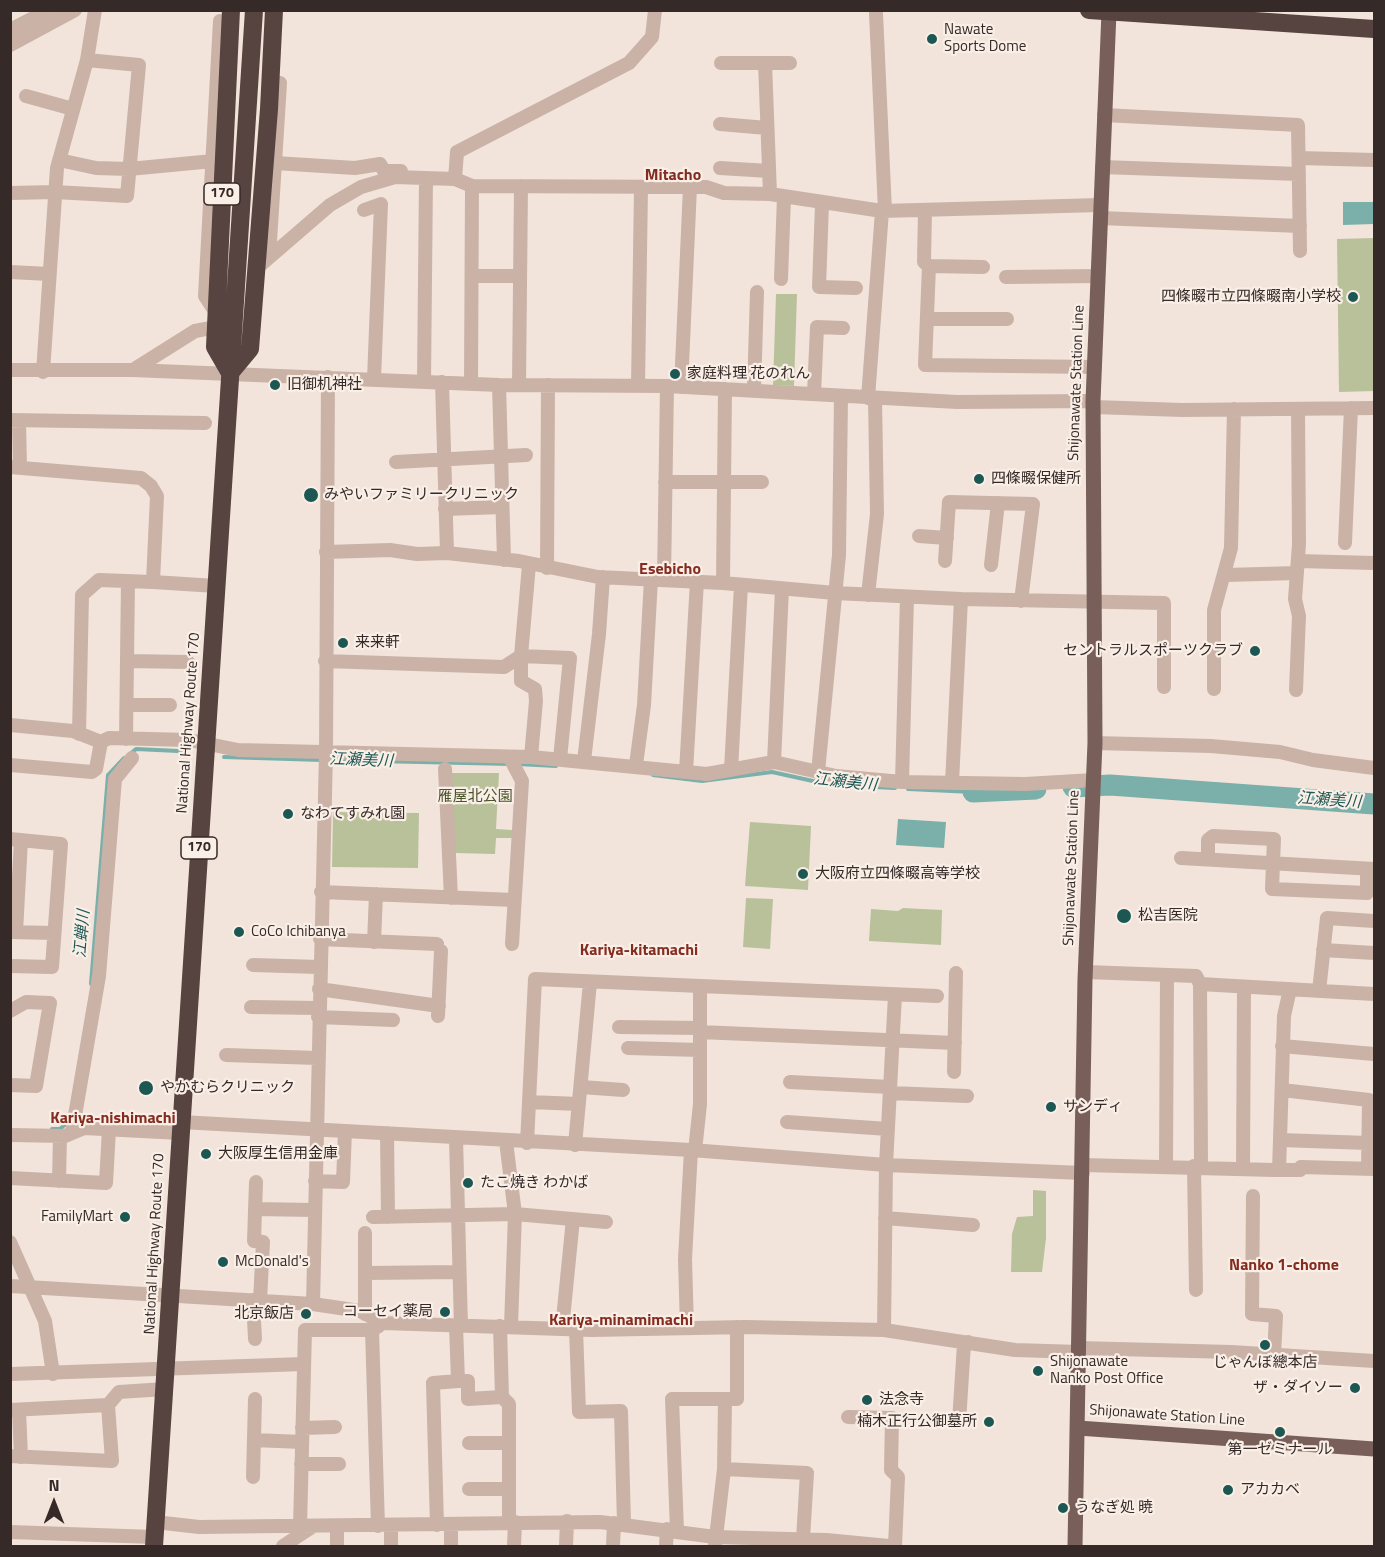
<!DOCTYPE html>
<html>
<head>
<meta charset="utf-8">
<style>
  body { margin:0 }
  #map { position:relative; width:1385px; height:1557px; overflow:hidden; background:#f2e4db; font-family:"Titillium Web",sans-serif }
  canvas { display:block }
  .frame { position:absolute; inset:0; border:12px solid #362a28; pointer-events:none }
  .north { position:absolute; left:24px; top:1473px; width:60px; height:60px; -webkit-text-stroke:4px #f9efe7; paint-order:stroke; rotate:0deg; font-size:16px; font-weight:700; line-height:24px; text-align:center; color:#362a28 }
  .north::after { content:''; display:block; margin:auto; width:21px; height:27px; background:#362a28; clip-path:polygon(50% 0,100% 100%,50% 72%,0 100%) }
</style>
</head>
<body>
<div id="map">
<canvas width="1385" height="1557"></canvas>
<div class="frame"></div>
<div class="north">N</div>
</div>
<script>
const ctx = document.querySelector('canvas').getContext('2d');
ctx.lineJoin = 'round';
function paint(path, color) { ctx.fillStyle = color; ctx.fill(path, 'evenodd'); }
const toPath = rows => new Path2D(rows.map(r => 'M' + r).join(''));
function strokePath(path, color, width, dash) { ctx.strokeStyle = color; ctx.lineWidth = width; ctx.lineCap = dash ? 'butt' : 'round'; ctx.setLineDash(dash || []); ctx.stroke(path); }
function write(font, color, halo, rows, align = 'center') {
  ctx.font = font + ' "Titillium Web","Noto Sans JP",sans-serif'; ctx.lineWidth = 4.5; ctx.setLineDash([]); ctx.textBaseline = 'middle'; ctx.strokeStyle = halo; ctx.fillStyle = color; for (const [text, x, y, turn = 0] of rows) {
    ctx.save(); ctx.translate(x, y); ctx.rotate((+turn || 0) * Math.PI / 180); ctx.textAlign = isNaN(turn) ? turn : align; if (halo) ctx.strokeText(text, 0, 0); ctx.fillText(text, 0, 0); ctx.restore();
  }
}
paint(toPath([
  [1374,238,1374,391,1339,392,1337,239],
  [776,294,797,294,794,386,773,385],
  [451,773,499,773,496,829,512,830,512,838,496,838,495,854,455,853],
  [333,812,419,813,418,868,332,867],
  [750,822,811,826,808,890,745,886],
  [746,898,773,899,770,949,743,947],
  [903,908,942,910,941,945,869,941,871,909,898,911],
  [1033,1190,1046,1191,1046,1238,1042,1272,1011,1272,1012,1234,1017,1217,1033,1216]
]), '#b9c19b');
paint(toPath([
  [1343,202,1374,202,1374,224,1343,225],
  [898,819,946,822,944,848,896,845]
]), '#7aafaa');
strokePath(toPath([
  [130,754,136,749,178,751,186,756],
  [224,757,322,760],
  [329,760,511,764],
  [518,764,556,766],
  [653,775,702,781,772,772,831,785,895,788],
  [908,789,973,792],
  [91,984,108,775,124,758],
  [52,1129,60,1129,69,1121]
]), '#7aafaa', 4);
strokePath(toPath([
  [1073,787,1110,785,1374,804],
  [973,792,1036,789]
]), '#7aafaa', 21);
strokePath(toPath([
  [876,13,885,211],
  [10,30,49,10],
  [10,45,75,10],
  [721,63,790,63],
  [765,63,770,194],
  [26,96,73,109],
  [1104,115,1298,125,1300,251],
  [720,124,767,128],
  [1299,158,1374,160],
  [59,160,96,168,129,169,213,161],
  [275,163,355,168,380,164,384,171,401,171],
  [1102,167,1299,174],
  [720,168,769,171],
  [455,179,457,152,629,63,652,37,655,10],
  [10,193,55,192,127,196,139,65,87,60],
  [822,204,819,287,856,288],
  [364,210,381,204,374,379],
  [925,210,924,262,929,266],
  [1100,218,1300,226],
  [269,257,280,83],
  [983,267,929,266,925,365,1095,367],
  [257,268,330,205,361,187,395,177,455,179,472,186,706,187,724,193,770,194,882,211,1100,205],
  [10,272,49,274],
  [472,276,520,276],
  [1006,277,1098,276],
  [781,279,784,197],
  [216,313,205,296,220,21],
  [927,319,1007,319],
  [10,370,133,370,499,385,667,386,957,402,1093,401],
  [133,370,195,331,216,327],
  [43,372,57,168,87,60,95,10],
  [424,381,426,178],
  [442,382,447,553],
  [471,383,472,186],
  [499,385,504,560],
  [519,385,521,186],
  [638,386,641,187],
  [681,387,690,187],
  [754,391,757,292],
  [814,394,817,327,843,328],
  [868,398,882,211],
  [1094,407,1182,410,1374,408],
  [10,420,205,423],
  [19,421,20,468],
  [396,462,526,455],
  [10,467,141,478,151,486,157,496,153,582,216,586],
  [665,482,762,482],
  [445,509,502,507],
  [919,536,947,538],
  [1345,543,1351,408],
  [326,552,390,550,417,554,447,553,519,561,598,577,723,583,835,593,961,599,1164,603,1164,687],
  [945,561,949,502,1033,504,1021,601],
  [1298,561,1374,563],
  [991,565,998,503],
  [547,568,548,385],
  [1225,575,1297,573],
  [664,579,667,386],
  [723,583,725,389],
  [868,595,877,514,875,398],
  [127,661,188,662],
  [325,661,504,667,521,656,529,565],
  [1214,689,1214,610,1231,548,1234,409],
  [1296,690,1299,616,1295,599,1299,544,1298,409],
  [127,705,170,705],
  [10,725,73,731,101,742],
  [79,734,82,595,99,580,153,582],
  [126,739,128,581],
  [1095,743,1211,746,1280,752,1313,760,1374,768],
  [531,757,536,701,535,689,521,681,521,656,570,658,560,759],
  [510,758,522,781,512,944],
  [584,761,599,634,603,577],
  [774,762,782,589],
  [10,765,92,772,96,769,101,742,109,738,189,740,238,750,531,757,707,774,774,762,836,776,902,782,1025,784,1094,780],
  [636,765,644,705,651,579],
  [445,769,451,898],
  [731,770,741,585],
  [686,772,697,581],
  [818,772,839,555,841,396],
  [902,782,907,597],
  [952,783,961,599],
  [10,839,61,844,52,967,10,966],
  [1181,858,1374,869],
  [1208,859,1208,840,1213,836,1274,839,1272,889,1367,893,1367,869],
  [321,892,514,900],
  [10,932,54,933],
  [16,932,21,840],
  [320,939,437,944],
  [374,942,376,894],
  [1323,950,1374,953],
  [253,965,319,967],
  [1086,972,1196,976,1200,984,1374,994],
  [1200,984,1201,1166],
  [319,989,439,1006],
  [1319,991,1327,918,1374,921],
  [251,1007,318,1008],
  [10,1011,26,1002,50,1003,36,1086,10,1085],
  [438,1016,441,951],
  [318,1017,393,1020],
  [619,1027,700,1028],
  [700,1032,955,1043],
  [1282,1046,1374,1054],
  [628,1048,700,1050],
  [226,1055,317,1058],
  [954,1072,956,973],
  [790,1082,890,1087],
  [581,1087,623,1090],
  [1282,1090,1369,1100,1368,1168],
  [890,1093,967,1096],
  [529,1102,579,1104],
  [181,1122,691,1150,886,1165,1083,1173],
  [787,1122,888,1129],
  [72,1133,99,976,115,779,132,758],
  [387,1133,388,1217],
  [10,1135,65,1136,84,1128,180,1133],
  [456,1138,461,1326],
  [1280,1140,1368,1143],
  [506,1141,515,1214,511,1326],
  [527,1143,535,979,937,996],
  [575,1145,590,982],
  [695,1151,700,1104,700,986],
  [1083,1165,1274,1170,1300,1170,1301,1167,1374,1169],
  [1166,1166,1167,975],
  [1194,1166,1196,1290],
  [1243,1169,1244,987],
  [1279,1170,1284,1016,1290,989],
  [10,1178,106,1183,109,1129],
  [59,1181,60,1136],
  [315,1181,343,1182,345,1131],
  [256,1182,254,1241,263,1242,260,1301],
  [1253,1196,1252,1314,1276,1316,1274,1356],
  [255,1209,314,1210],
  [373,1217,515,1214,606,1222],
  [885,1218,973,1225],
  [365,1233,365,1314],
  [10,1242,45,1321,53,1374],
  [365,1273,459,1272],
  [10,1286,313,1304,360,1311,383,1323,592,1330,746,1327,884,1330,1015,1350,1079,1352],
  [253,1300,255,1339],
  [313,1304,326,753,328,377],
  [500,1326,502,1397,509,1404,509,1522],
  [687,1328,685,1259,691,1150],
  [562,1329,573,1219],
  [576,1329,579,1412,621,1411,624,1524],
  [884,1330,886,1165,895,995],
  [1079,1348,1231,1352,1374,1361],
  [10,1374,304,1364],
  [458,1381,468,1381,468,1399,502,1397],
  [10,1410,108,1405,119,1392,165,1389],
  [19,1410,21,1457],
  [848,1417,892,1418,891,1470,898,1477,895,1546],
  [959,1422,964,1344,968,1342],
  [302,1428,335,1427],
  [254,1440,302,1442],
  [469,1443,509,1443],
  [10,1456,112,1461,108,1405],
  [301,1464,339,1464],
  [724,1469,807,1473,803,1539],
  [253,1477,255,1399],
  [469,1489,509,1489],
  [155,1522,199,1527,600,1522,715,1537,826,1540,889,1546],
  [437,1525,433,1383,458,1381,456,1325],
  [378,1526,372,1330,379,1326],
  [300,1527,305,1330,372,1330],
  [677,1531,672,1399,725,1399],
  [10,1532,154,1537],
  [283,1546,312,1527],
  [337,1546,337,1526],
  [391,1546,391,1525],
  [451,1546,451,1525],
  [514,1546,515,1522],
  [566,1546,567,1521],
  [613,1546,614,1523],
  [666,1546,667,1529],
  [715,1546,724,1469,725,1399,737,1399,737,1327]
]), '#cab2a7', 14);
strokePath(toPath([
  [1078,1428,1374,1449],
  [1075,1546,1085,979,1095,743,1093,401,1109,12]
]), '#785f59', 15);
strokePath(toPath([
  [231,10,215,347,230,373,250,349,269,109,274,10],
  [1089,10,1374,29],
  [154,1546,254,10]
]), '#57433f', 18);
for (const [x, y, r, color] of [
  [932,39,6,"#1d5754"],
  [1353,297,6,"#1d5754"],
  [675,374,6,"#1d5754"],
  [275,385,6,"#1d5754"],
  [979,479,6,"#1d5754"],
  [311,495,8,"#1d5754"],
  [343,643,6,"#1d5754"],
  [1255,651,6,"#1d5754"],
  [288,814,6,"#1d5754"],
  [803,874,6,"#1d5754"],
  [1124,916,8,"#1d5754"],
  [239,932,6,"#1d5754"],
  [146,1088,8,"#1d5754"],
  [1051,1107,6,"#1d5754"],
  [206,1154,6,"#1d5754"],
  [468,1183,6,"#1d5754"],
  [125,1217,6,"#1d5754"],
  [223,1262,6,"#1d5754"],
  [445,1312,6,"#1d5754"],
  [306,1314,6,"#1d5754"],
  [1265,1345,6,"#1d5754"],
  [1038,1371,6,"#1d5754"],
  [1355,1388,6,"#1d5754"],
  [867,1400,6,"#1d5754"],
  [989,1422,6,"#1d5754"],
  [1280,1432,6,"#1d5754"],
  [1228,1490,6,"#1d5754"],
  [1063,1508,6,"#1d5754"]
]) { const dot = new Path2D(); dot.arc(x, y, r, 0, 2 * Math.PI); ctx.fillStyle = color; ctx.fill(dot); strokePath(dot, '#f9efe7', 2); }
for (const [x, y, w] of [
  [222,194,36],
  [199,848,36]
]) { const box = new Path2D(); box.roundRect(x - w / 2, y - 11, w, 22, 4.5); ctx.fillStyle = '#f9efe7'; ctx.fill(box); strokePath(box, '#362a28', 1.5); }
write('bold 14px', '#362a28', null, [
  ["170",222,194],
  ["170",199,848]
]);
write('15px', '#362a28', '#f9efe7', [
  ["Nawate",944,30],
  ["Sports Dome",944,47],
  ["四條畷市立四條畷南小学校",1341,297,"right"],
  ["家庭料理 花のれん",687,374],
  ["旧御机神社",287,385],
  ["四條畷保健所",991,479],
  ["みやいファミリークリニック",324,495],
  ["来来軒",355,643],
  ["セントラルスポーツクラブ",1243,651,"right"],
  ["なわてすみれ園",300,814],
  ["大阪府立四條畷高等学校",815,874],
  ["松吉医院",1138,916],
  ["CoCo Ichibanya",251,932],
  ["やかむらクリニック",160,1088],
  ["サンディ",1063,1107],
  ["大阪厚生信用金庫",218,1154],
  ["たこ焼き わかば",480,1183],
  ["FamilyMart",113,1217,"right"],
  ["McDonald's",235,1262],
  ["コーセイ薬局",433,1312,"right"],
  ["北京飯店",294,1314,"right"],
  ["Shijonawate",1050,1362],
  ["Nanko Post Office",1050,1379],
  ["じゃんぼ總本店",1265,1363,"center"],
  ["ザ・ダイソー",1343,1388,"right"],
  ["法念寺",879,1400],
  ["楠木正行公御墓所",977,1422,"right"],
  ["第一ゼミナール",1280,1450,"center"],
  ["アカカベ",1240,1490],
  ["うなぎ処 暁",1075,1508]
], 'left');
write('15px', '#362a28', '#f9efe7', [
  ["Shijonawate Station Line",1077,383,-88],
  ["National Highway Route 170",189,723,-86],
  ["Shijonawate Station Line",1072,868,-88],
  ["National Highway Route 170",155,1244,-87],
  ["Shijonawate Station Line",1167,1416,4]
]);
write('15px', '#4a542b', '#f9efe7', [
  ["雁屋北公園",475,797]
]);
write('bold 16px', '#852c21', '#f9efe7', [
  ["Mitacho",673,176],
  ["Esebicho",670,570],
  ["Kariya-kitamachi",639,951],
  ["Kariya-nishimachi",113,1119],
  ["Nanko 1-chome",1284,1266],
  ["Kariya-minamimachi",621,1321]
]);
write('italic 16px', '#1d5754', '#f9efe7', [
  ["江瀬美川",361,761,2],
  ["江瀬美川",845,783,6],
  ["江瀬美川",1329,801,4],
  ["江蝉川",83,934,-85]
]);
</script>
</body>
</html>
